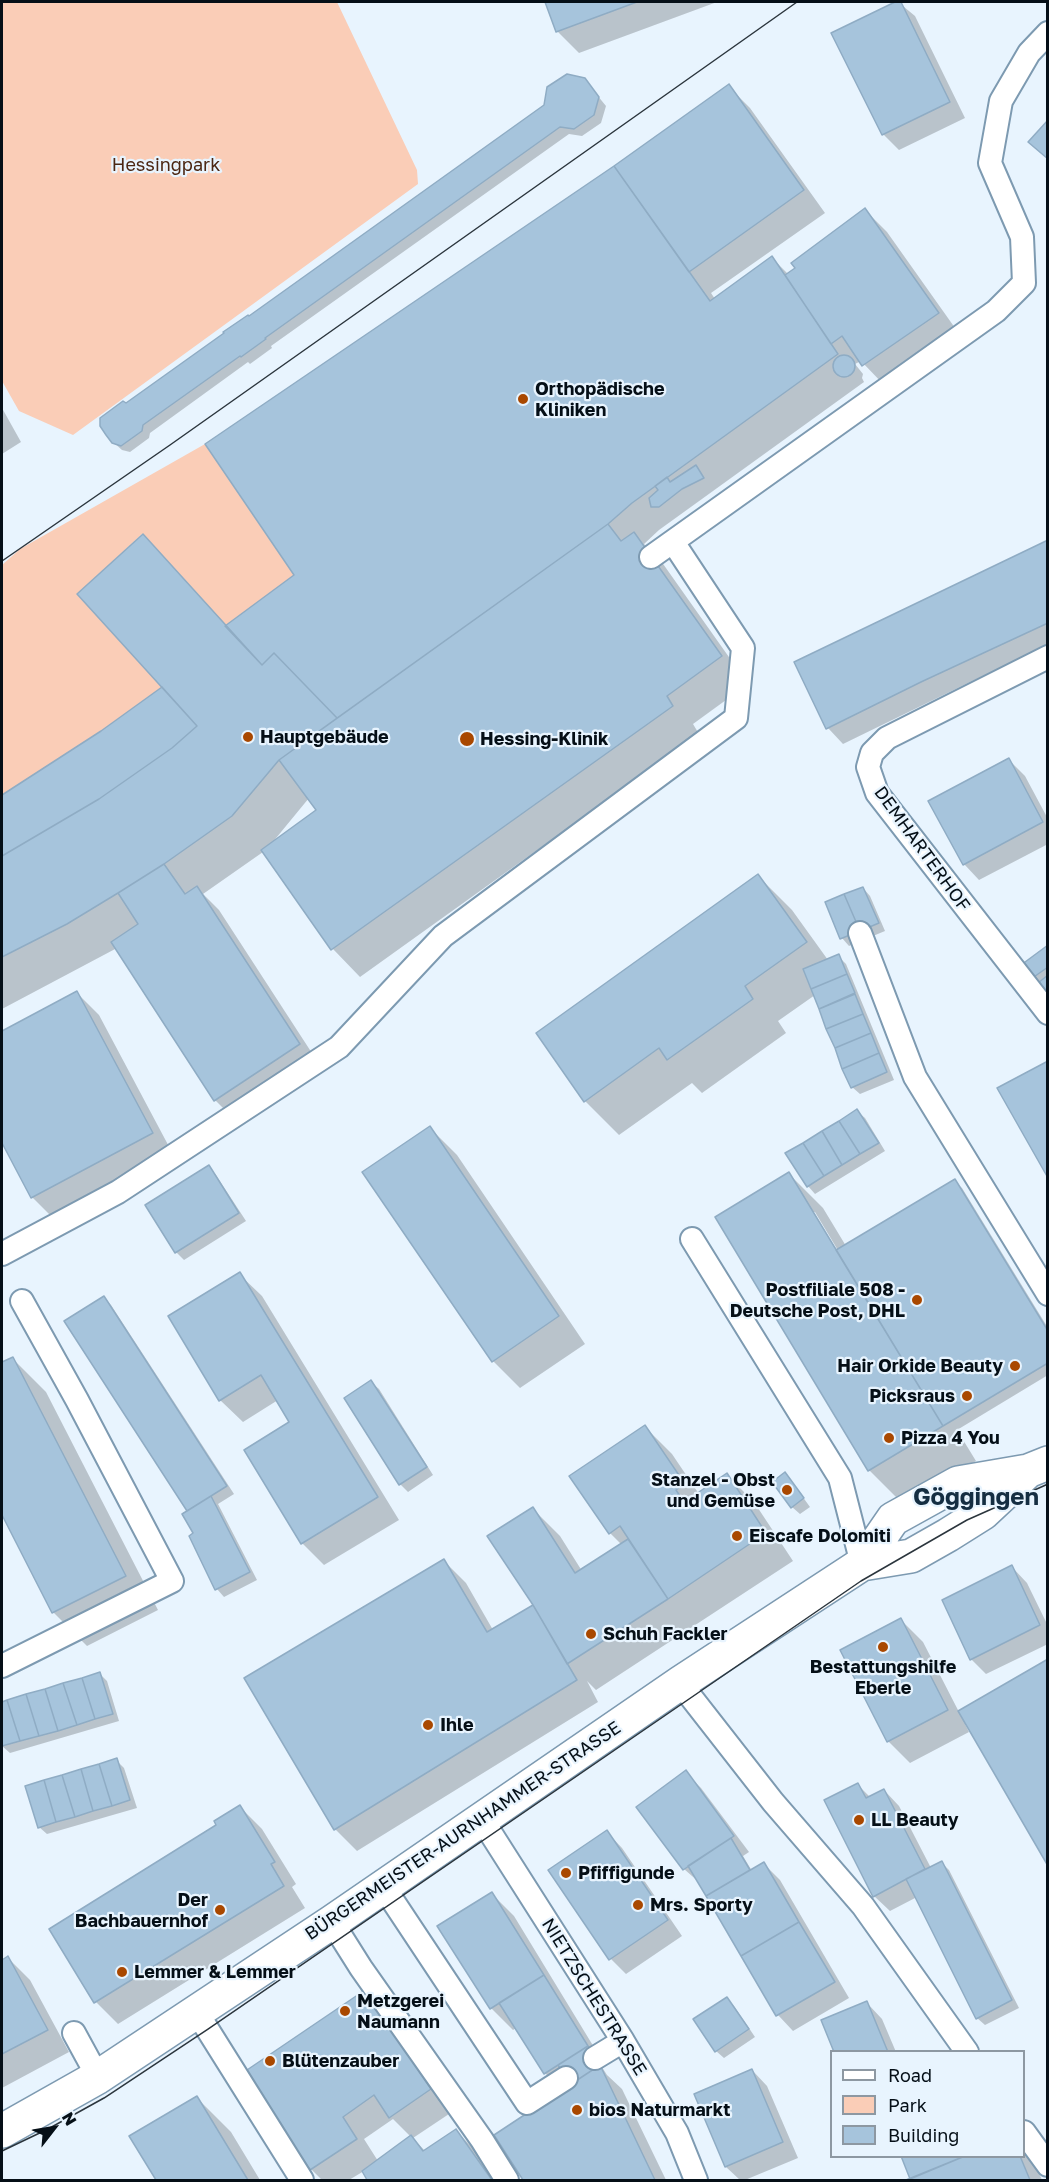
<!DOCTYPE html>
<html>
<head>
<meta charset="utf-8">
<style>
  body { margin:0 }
  #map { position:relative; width:1049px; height:2182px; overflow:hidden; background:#e8f4fe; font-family:"Golos Text",sans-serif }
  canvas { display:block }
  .frame { position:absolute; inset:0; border:3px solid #050f17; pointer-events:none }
  .legend { position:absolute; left:830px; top:2050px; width:195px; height:108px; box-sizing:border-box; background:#e8f4fe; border:2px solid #8d98a2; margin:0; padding:8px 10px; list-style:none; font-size:18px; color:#050f17 }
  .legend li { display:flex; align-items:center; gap:12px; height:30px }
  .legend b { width:30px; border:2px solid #8d98a2 }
  .north { position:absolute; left:24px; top:2098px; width:60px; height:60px; -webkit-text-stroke:4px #e8f4fe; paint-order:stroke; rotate:59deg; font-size:16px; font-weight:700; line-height:24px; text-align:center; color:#050f17 }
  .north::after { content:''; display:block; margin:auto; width:21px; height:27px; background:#050f17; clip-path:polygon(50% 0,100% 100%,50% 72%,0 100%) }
</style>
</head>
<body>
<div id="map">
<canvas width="1049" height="2182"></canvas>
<div class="frame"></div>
<ul class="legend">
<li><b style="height:8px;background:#fff"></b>Road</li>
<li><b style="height:16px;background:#facdb7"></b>Park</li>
<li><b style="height:16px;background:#a6c4dc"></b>Building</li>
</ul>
<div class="north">N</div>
</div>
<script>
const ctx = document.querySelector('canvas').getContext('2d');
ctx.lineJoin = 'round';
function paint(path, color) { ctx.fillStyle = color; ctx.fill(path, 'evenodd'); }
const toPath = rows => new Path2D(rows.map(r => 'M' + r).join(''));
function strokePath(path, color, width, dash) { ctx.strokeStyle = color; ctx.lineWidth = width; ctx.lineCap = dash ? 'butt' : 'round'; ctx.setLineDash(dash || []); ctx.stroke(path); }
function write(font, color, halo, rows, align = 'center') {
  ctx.font = font + ' "Golos Text",sans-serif'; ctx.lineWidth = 4.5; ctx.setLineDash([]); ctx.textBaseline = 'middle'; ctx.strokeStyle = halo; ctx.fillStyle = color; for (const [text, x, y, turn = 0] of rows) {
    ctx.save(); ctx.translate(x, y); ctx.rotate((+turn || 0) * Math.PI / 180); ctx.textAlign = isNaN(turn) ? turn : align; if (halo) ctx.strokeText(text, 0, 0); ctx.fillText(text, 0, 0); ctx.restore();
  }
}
paint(toPath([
  [2,2,337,2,417,170,418,184,73,435,19,411,2,381],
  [205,444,294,575,225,626,142,534,78,594,162,687,101,731,2,795,2,565,20,549]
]), '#facdb7');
paint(toPath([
  [546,2,717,2,579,53,557,31],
  [898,2,915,16,965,118,899,150,884,135,833,33],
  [584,79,606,106,601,123,582,136,569,134,271,346,272,348,250,364,248,362,150,433,149,438,130,452,122,450,113,442,127,404],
  [728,86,750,108,825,213,711,293,715,299,772,258,789,275,865,210,887,232,960,335,886,387,861,361,855,364,863,374,862,378,864,382,659,530,644,544,661,561,748,684,693,724,699,734,360,977,333,949,263,852,203,894,219,910,321,1067,237,1122,215,1100,117,948,2,1009,2,795,102,732,167,695,143,536,227,626,296,575,615,167],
  [309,798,318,811,272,843],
  [2,408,21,442,2,454],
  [1048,542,1048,644,843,744,828,728],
  [1009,760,1025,776,1048,819,1048,844,979,880,964,864],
  [758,876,792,910,828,960,838,956,846,964,894,1080,860,1094,852,1087,815,995,778,1021,786,1033,702,1093,692,1083,619,1135,585,1101],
  [863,888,870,896,885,931,849,946,842,938],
  [1048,947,1048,993,1032,978],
  [77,993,99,1015,174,1156,54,1219,32,1197,2,1140,2,1032],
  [857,1111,865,1118,885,1151,815,1194,808,1186],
  [430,1128,457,1155,585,1344,520,1388,493,1361],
  [209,1167,216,1175,246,1221,184,1260,176,1252],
  [789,1174,823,1208,846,1246,954,1181,962,1188,1048,1328,1048,1375,957,1430,976,1461,903,1504,869,1470],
  [811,1212,815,1212,839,1252,835,1252],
  [239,1274,262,1296,399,1520,324,1565,302,1543,291,1423,278,1400,243,1422,220,1400],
  [104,1298,111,1305,234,1494,218,1504,257,1580,224,1597,217,1589,195,1533,189,1512],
  [12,1358,46,1392,158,1610,87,1646,53,1612,2,1512,2,1364],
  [371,1382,379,1389,433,1475,408,1492,400,1484],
  [645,1427,672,1454,699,1494,727,1475,754,1502,793,1561,596,1690,587,1681,598,1702,357,1851,335,1829,444,1561,466,1583,493,1630,537,1611,533,1509,560,1536,582,1571,622,1545,610,1533],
  [792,1482,810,1507,800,1514,792,1507],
  [1012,1567,1027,1583,1048,1626,1048,1644,986,1674,971,1659],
  [901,1620,923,1642,959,1712,1048,1661,965,1724,969,1732,910,1763,888,1741],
  [100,1674,107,1681,119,1721,10,1753,2,1746,2,1703],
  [116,1760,124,1768,137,1808,47,1834,39,1827],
  [685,1772,701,1788,749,1852,743,1856,752,1871,764,1864,780,1880,849,1998,793,2031,778,2015,700,1883,684,1869],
  [858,1785,870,1797,884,1790,899,1806,931,1868,942,1863,949,1870,1019,2008,985,2025,977,2018,917,1897,890,1911,874,1896],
  [240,1807,262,1829,296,1884,292,1887,305,1908,118,2024,96,2002,218,1825],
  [607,1832,622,1848,682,1936,626,1974,611,1959],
  [492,1894,514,1916,603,2062,600,2064,607,2075,622,2089,666,2180,525,2180,496,2135,572,2085,560,2089,545,2073,516,2028,513,2030,491,2008],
  [8,1958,30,1980,69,2052,2,2088,2,1962],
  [727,1999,734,2006,755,2037,724,2058,716,2051],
  [867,2003,882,2019,896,2052,836,2052],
  [387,2014,452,2112,413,2138,425,2151,456,2131,478,2153,497,2180,369,2180,364,2171,349,2180,322,2180,311,2169],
  [393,2119,411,2137,378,2161,364,2139],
  [752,2070,767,2086,798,2158,745,2180,740,2180,726,2167,696,2094],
  [197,2098,231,2132,260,2180,158,2180,131,2137],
  [1024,2151,1034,2161,1042,2180,910,2180,913,2179,903,2156,1024,2156]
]), '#0003');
const building = toPath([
  [545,2,637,2,556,32,545,2],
  [895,2,901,2,950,102,882,135,831,33,895,2],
  [567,74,585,78,599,97,594,115,574,129,560,127,265,338,266,339,241,357,240,356,143,425,142,431,121,446,112,443,106,435,100,426,100,418,123,401,126,403,224,333,223,332,248,315,249,316,544,105,547,87,567,74],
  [729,84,804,190,689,272,614,166,729,84],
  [1048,120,1048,159,1028,142,1048,120],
  [614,166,710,301,772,256,838,354,632,503,608,524,337,718,274,653,262,665,225,626,294,575,205,444,614,166],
  [865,208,939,313,862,366,842,336,831,344,785,275,795,268,791,263,865,208],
  '833 366a11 11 0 1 1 22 0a11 11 0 1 1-22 0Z',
  [696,465,704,478,682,489,659,507,651,507,649,498,658,490,655,486,667,477,670,482,696,465],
  [608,524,621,541,634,532,722,656,667,696,673,706,331,950,261,850,316,810,279,760,608,524],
  [143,534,262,665,274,653,337,718,279,760,232,816,164,864,118,893,67,924,2,957,2,856,99,799,172,748,197,726,77,594,143,534],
  [1048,540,1048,623,921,682,826,729,794,662,1048,540],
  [162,687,197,726,172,748,99,799,2,856,2,795,101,731,162,687],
  [1009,758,1043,822,963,865,928,801,1009,758],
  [164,864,185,894,197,886,300,1044,214,1101,111,942,138,924,118,893,164,864],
  [758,874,807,942,745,986,753,999,667,1060,659,1048,584,1102,536,1033,758,874],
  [863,887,879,923,860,931,844,894,863,887],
  [844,894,860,931,840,939,825,902,844,894],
  [1048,945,1048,967,1031,979,1021,965,1048,945],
  [839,954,847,974,811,989,803,969,839,954],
  [847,974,855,993,819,1009,811,989,847,974],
  [1048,975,1048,996,1038,983,1048,975],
  [77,991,153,1133,31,1198,2,1143,2,1031,77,991],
  [855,994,863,1014,826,1029,819,1009,855,994],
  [863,1014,871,1033,835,1048,826,1029,863,1014],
  [871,1033,879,1053,842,1069,835,1048,871,1033],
  [879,1053,887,1072,851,1088,842,1069,879,1053],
  [1048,1061,1048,1178,997,1088,1048,1061],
  [857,1109,879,1143,860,1154,839,1121,857,1109],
  [839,1121,860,1154,842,1165,822,1131,839,1121],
  [430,1126,559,1316,492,1362,362,1172,430,1126],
  [822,1131,842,1165,824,1176,803,1143,822,1131],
  [803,1143,824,1176,807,1187,785,1153,803,1143],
  [209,1165,239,1213,175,1253,145,1205,209,1165],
  [789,1172,943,1426,868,1471,715,1217,789,1172],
  [955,1179,1048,1331,1048,1363,943,1426,836,1250,955,1179],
  [240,1272,378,1497,301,1544,244,1450,289,1422,261,1375,219,1401,168,1316,240,1272],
  [104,1296,227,1486,187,1511,64,1321,104,1296],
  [13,1357,126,1576,52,1613,2,1515,2,1362,13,1357],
  [371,1380,427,1467,399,1485,344,1398,371,1380],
  [645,1425,685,1484,676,1490,684,1502,727,1473,766,1533,668,1599,620,1526,609,1534,569,1476,645,1425],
  [785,1472,804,1498,791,1508,772,1482,785,1472],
  [211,1496,250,1572,215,1590,189,1536,193,1533,182,1514,211,1496],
  [533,1507,575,1573,628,1539,668,1599,567,1664,533,1605,487,1536,533,1507],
  [444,1559,487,1632,533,1605,577,1680,334,1830,244,1678,444,1559],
  [1012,1565,1040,1625,970,1660,942,1600,1012,1565],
  [901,1618,948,1710,887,1742,840,1650,901,1618],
  [1048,1659,1048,1866,958,1711,1048,1659],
  [100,1672,113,1714,95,1719,82,1678,100,1672],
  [82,1678,95,1719,77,1725,63,1683,82,1678],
  [63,1683,77,1725,58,1731,45,1689,63,1683],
  [45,1689,58,1731,39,1736,26,1694,45,1689],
  [26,1694,39,1736,20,1741,7,1700,26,1694],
  [7,1700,20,1741,2,1746,2,1702,7,1700],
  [117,1758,130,1800,112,1806,99,1764,117,1758],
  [99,1764,112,1806,93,1811,81,1769,99,1764],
  [81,1769,93,1811,75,1817,62,1775,81,1769],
  [686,1770,734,1836,683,1870,636,1807,686,1770],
  [62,1775,75,1817,56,1822,44,1780,62,1775],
  [44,1780,56,1822,38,1828,25,1786,44,1780],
  [858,1783,866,1798,884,1789,925,1869,873,1897,824,1800,858,1783],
  [240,1805,275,1862,271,1864,284,1886,94,2003,49,1929,216,1825,214,1821,240,1805],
  [607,1830,668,1920,609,1960,548,1870,607,1830],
  [731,1838,750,1870,706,1896,688,1866,731,1838],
  [942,1861,1012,2000,976,2019,906,1879,942,1861],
  [764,1862,799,1922,741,1956,706,1896,764,1862],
  [492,1892,544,1975,490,2009,437,1926,492,1892],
  [799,1922,835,1982,776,2016,741,1956,799,1922],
  [8,1956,48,2030,2,2054,2,1960,8,1956],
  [544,1975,588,2046,544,2074,499,2003,544,1975],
  [365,1990,431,2089,389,2118,374,2095,343,2117,357,2139,310,2170,244,2072,365,1990],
  [727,1997,749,2029,715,2052,693,2019,727,1997],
  [867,2001,888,2052,834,2052,821,2020,867,2001],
  [588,2046,600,2065,570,2085,558,2065,588,2046],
  [600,2065,655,2180,523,2180,494,2135,600,2065],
  [752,2069,783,2142,725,2167,694,2094,752,2069],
  [197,2096,248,2180,156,2180,129,2136,197,2096],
  [456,2129,492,2180,367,2180,362,2171,411,2135,423,2151,456,2129],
  [901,2156,965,2156,910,2179,901,2156],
  [965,2156,1020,2156,1030,2180,906,2180,965,2156]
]);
paint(building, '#a6c4dc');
strokePath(building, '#8facc4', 1.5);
const lane = toPath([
  [651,557,996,311,1024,283,1022,237,990,163,1001,101,1029,53,1048,33],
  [1048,657,887,738,872,753,868,767,877,793,1048,1013],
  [860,933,915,1077,1048,1294],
  [692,1239,840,1478,862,1564],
  [2,1254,118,1192,339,1047,443,936,736,718,743,648,673,542],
  [2,1666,172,1581,77,1400,22,1301],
  [680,1683,773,1802,863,1906,967,2052],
  [481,1818,623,2041,677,2133,696,2180],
  [383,1886,527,2103,566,2078],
  [332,1922,361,1968,482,2140,507,2180],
  [196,2011,302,2180],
  [74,2033,98,2077],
  [595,2058,623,2041],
  [1024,2132,1048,2165]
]);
const secondary = toPath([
  [862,1564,911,1556,948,1535,983,1513,1028,1471],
  [2,2131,98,2077,332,1922,680,1683,862,1564,893,1519,958,1483,1028,1471,1048,1463]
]);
strokePath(lane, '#7d9ab1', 26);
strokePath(secondary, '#7d9ab1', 36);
strokePath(lane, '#fff', 22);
strokePath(secondary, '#fff', 33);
strokePath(toPath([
  [2,561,170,445,797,2],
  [2,2151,48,2129,104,2098,208,2029,861,1581,967,1520,1048,1484]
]), '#2b353d', 1.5);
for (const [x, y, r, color] of [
  [523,399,6,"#a94800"],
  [248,737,6,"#a94800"],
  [467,739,8,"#a94800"],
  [917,1300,6,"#a94800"],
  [1015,1366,6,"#a94800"],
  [967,1396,6,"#a94800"],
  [889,1438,6,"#a94800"],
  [787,1490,6,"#a94800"],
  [737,1536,6,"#a94800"],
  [591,1634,6,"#a94800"],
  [883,1647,6,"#a94800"],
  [428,1725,6,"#a94800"],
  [859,1820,6,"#a94800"],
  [566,1873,6,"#a94800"],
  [638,1905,6,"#a94800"],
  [220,1910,6,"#a94800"],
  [122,1972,6,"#a94800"],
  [345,2011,6,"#a94800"],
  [270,2061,6,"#a94800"],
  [577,2110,6,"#a94800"]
]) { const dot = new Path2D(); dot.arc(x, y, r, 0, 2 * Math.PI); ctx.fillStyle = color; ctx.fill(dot); strokePath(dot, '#e8f4fe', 2); }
write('18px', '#4b2612', '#e8f4fe', [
  ["Hessingpark",166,165]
]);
write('bold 18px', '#050f17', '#e8f4fe', [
  ["Orthopädische",535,389],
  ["Kliniken",535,410],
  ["Hauptgebäude",260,737],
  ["Hessing-Klinik",480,739],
  ["Postfiliale 508 -",905,1290,"right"],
  ["Deutsche Post, DHL",905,1311,"right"],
  ["Hair Orkide Beauty",1003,1366,"right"],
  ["Picksraus",955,1396,"right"],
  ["Pizza 4 You",901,1438],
  ["Stanzel - Obst",775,1480,"right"],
  ["und Gemüse",775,1501,"right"],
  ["Eiscafe Dolomiti",749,1536],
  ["Schuh Fackler",603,1634],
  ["Bestattungshilfe",883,1667,"center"],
  ["Eberle",883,1688,"center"],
  ["Ihle",440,1725],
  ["LL Beauty",871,1820],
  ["Pfiffigunde",578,1873],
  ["Der",208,1900,"right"],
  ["Bachbauernhof",208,1921,"right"],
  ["Mrs. Sporty",650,1905],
  ["Lemmer & Lemmer",134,1972],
  ["Metzgerei",357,2001],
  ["Naumann",357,2022],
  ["Blütenzauber",282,2061],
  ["bios Naturmarkt",589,2110]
], 'left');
write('18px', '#050f17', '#e8f4fe', [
  ["DEMHARTERHOF",922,849,54],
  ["BÜRGERMEISTER-AURNHAMMER-STRASSE",463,1831,-34],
  ["NIETZSCHESTRASSE",594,1997,58]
]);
write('bold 24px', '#152e42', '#e8f4fe', [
  ["Göggingen",976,1497]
]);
</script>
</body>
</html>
